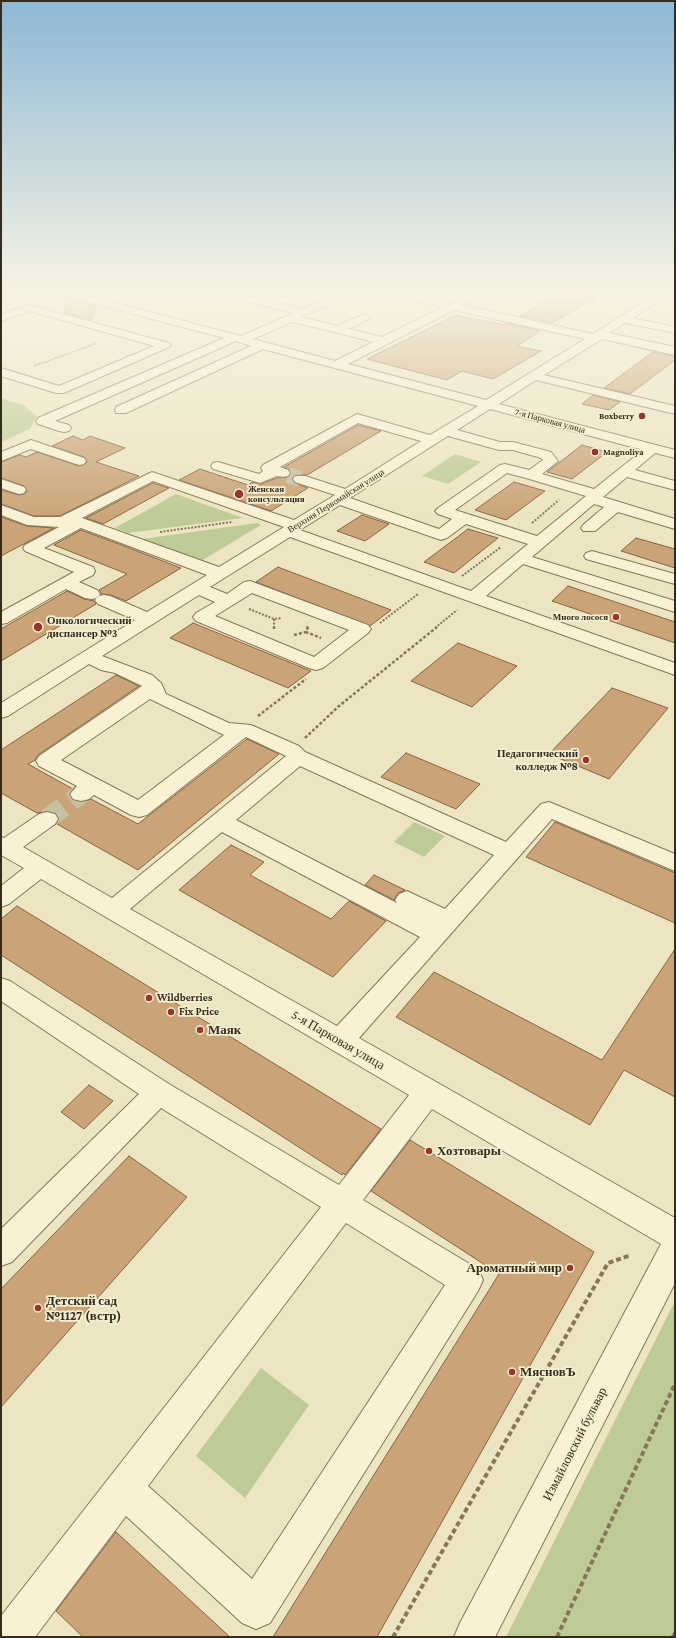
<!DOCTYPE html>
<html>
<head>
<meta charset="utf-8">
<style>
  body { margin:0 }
  #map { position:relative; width:676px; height:1638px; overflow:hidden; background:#ede5c1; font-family:"Crimson Pro",serif }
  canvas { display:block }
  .frame { position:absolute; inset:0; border:2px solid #362c1d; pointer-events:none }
</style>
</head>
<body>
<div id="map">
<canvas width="676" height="1638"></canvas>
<div class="frame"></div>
</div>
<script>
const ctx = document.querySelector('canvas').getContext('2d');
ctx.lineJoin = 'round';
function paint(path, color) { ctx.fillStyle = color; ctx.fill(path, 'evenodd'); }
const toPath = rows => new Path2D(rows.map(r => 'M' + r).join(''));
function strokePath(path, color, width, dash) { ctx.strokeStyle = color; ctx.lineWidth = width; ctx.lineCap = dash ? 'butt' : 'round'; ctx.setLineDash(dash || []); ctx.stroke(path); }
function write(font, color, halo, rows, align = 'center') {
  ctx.font = font + ' "Crimson Pro",serif'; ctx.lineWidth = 3.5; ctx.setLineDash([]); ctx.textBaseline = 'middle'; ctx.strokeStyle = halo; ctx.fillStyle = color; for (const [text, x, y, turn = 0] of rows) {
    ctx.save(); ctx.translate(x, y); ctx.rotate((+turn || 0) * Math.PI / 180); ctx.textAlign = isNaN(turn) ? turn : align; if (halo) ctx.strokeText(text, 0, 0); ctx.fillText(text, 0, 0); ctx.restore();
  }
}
paint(toPath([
  [247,290,290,290,301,292,284,299],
  [1,398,23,405,37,416,30,429,1,442],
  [455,454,481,462,448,484,422,476],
  [176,494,243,518,128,533,115,528],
  [257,523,261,525,201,561,142,539],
  [414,822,445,836,424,857,394,842],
  [675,1301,675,1637,506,1637],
  [261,1368,309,1405,245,1498,196,1456]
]), '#becb96');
const building = toPath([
  [72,290,100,290,98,297,72,290],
  [565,291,597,297,552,323,520,316,565,291],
  [66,298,96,306,92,320,64,313,66,298],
  [456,315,504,325,508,323,540,331,517,346,541,351,493,379,462,371,447,380,367,359,456,315],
  [653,352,675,356,675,360,630,394,604,388,653,352],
  [593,395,620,402,609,410,582,404,593,395],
  [358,425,381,431,307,475,294,475,292,478,294,483,308,488,271,511,179,480,200,469,248,485,253,482,261,484,277,478,288,477,291,472,284,467,358,425],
  [73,436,83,440,90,436,125,448,96,462,139,476,60,516,34,516,1,504,1,490,19,495,24,494,27,491,24,486,1,478,1,462,20,455,26,457,37,452,79,466,84,465,87,462,84,457,52,446,73,436],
  [582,445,607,452,572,479,547,472,582,445],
  [514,482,545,491,506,520,475,510,514,482],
  [153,483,169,488,103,524,86,518,153,483],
  [362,515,389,524,365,541,337,531,362,515],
  [1,517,27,526,54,528,1,556,1,517],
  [468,529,498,538,454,573,424,562,468,529],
  [81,530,119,544,181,568,126,601,111,595,102,594,99,590,127,574,54,545,81,530],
  [636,538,675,549,675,568,621,551,636,538],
  [278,567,391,610,370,626,256,582,278,567],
  [568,586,675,622,675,643,552,601,568,586],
  [67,591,84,599,94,601,96,604,1,661,1,629,67,591],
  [193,623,311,671,288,688,170,638,193,623],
  [458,643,517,666,472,707,411,681,458,643],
  [116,675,139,686,38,755,35,760,28,764,73,789,69,794,73,800,81,802,91,799,138,824,247,739,279,754,138,870,57,824,59,818,55,813,47,811,37,813,1,793,1,750,116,675],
  [612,688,668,708,609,779,549,754,612,688],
  [406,753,480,784,456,809,381,777,406,753],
  [555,822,675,873,675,923,526,857,555,822],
  [231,845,264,862,250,875,331,919,349,901,386,921,333,977,179,890,231,845],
  [374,875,405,890,398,893,394,900,365,885,374,875],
  [17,906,381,1129,345,1175,343,1173,342,1175,1,955,1,919,17,906],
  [675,949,675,1097,624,1070,590,1125,396,1017,434,972,602,1060,675,949],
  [89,1085,113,1101,84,1129,61,1112,89,1085],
  [410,1140,594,1252,377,1637,273,1637,499,1274,371,1191,410,1140],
  [129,1156,187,1197,1,1407,1,1289,129,1156],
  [116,1532,230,1637,83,1637,56,1611,116,1532]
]);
paint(building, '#caa478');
strokePath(building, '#856340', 1);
strokePath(toPath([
  [288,475,300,479]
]), '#c8c0a0', 16, [16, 8]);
strokePath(toPath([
  [47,819,81,794]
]), '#c8c0a0', 20, [20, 10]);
const minor = toPath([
  [49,290,66,290,241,336,294,313,209,292,208,290,226,290,303,309,346,290,359,290,358,292,301,317,337,326,365,314,370,317,369,319,349,329,382,337,443,307,374,292,373,290,392,290,452,303,478,290,491,290,463,305,593,334,648,299,615,293,610,290,631,290,656,294,663,290,675,290,633,318,675,327,675,333,625,323,609,333,675,347,675,355,602,339,544,375,675,406,675,414,536,380,499,404,675,450,675,458,655,453,635,470,675,481,675,490,627,477,603,497,675,519,675,529,618,512,595,531,583,531,581,528,583,525,604,507,594,504,532,557,675,601,675,612,523,564,486,596,675,663,675,675,290,537,210,587,227,594,244,582,250,581,368,625,371,629,368,633,323,668,316,670,309,668,196,621,193,617,196,613,215,602,199,595,102,656,152,675,161,683,166,694,229,723,251,725,299,746,305,752,506,842,541,804,549,802,675,854,675,871,552,819,359,1038,675,1218,675,1283,495,1637,454,1637,460,1623,661,1244,432,1109,363,1200,478,1269,483,1280,478,1291,270,1623,256,1629,242,1623,126,1516,35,1637,1,1637,1,1616,321,1207,161,1108,12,1262,1,1266,1,1229,139,1094,1,1001,1,978,10,981,169,1084,339,1185,409,1095,41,879,9,904,1,907,1,886,24,868,1,855,1,837,4,838,39,814,47,812,55,814,58,819,55,824,23,847,112,898,286,756,246,737,147,815,139,817,131,815,94,795,89,799,81,801,73,799,70,794,77,786,39,766,36,761,39,756,142,686,115,673,101,670,89,664,8,716,1,718,1,703,135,620,98,604,95,600,98,596,104,595,110,596,147,612,207,575,81,528,44,548,93,567,95,571,93,575,79,582,97,590,100,594,97,598,91,599,85,598,66,589,7,623,1,624,1,612,74,572,25,551,23,548,25,545,59,527,27,525,1,515,1,505,34,517,60,517,152,472,294,520,335,495,295,482,293,479,295,476,305,476,345,489,421,441,358,423,280,467,288,470,290,473,288,476,283,477,277,476,260,483,213,469,211,466,213,463,218,462,259,474,263,471,261,468,263,465,357,414,430,435,478,406,263,349,126,413,116,413,115,410,116,407,251,346,236,341,55,421,69,425,71,428,69,431,64,432,59,431,38,424,36,421,38,418,224,338,50,292,49,290],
  [454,310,585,339,486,400,348,364,454,310],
  [292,322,334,332,373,342,335,361,253,339,292,322],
  [490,409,643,450,594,489,542,474,558,461,551,452,513,442,500,442,457,430,490,409],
  [448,436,499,450,513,450,541,458,543,460,529,470,505,464,500,465,438,508,435,511,438,514,452,519,439,529,350,498,448,436],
  [507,473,526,478,586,496,537,536,455,510,507,473],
  [153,481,284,527,219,567,82,518,153,481],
  [340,505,441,540,447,538,466,524,528,544,471,591,300,530,340,505],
  [252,593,349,630,314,657,215,616,252,593],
  [150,699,224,735,138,800,61,760,150,699],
  [300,766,494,855,445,909,407,891,399,894,395,900,397,903,236,820,300,766],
  [222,832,420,937,337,1026,130,909,222,832],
  [346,1223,445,1285,252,1579,148,1486,346,1223],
  [29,305,169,343,171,345,169,347,64,393,56,393,1,376,1,368,59,386,154,346,30,311,1,321,1,314,29,305],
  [31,440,84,458,86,461,84,464,79,465,31,449,1,461,1,452,31,440],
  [1,479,24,487,26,490,24,493,19,494,1,488,1,479],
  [592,551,675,574,675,584,586,559,584,556,586,553,592,551]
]);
strokePath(minor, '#867659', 2);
strokePath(toPath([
  [34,366,97,343]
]), '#867659', 1.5, [1.5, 1]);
strokePath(toPath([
  [532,523,559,500],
  [160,532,232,522],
  [462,576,501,547],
  [249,609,274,619,282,618],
  [274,619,274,628],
  [380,623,418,594],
  [307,628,308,625],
  [435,628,457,610]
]), '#867659', 2, [2, 1.5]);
strokePath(toPath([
  [274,627,274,629],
  [308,627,306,632,321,638],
  [294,635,306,632],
  [258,716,306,679],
  [305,738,339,706,437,627]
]), '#867659', 2.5, [3, 2]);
strokePath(toPath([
  [393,1637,608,1263,631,1255],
  [557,1637,675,1384],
  [673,1637,675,1633]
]), '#867659', 4, [5, 3]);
paint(minor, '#f8f1d4');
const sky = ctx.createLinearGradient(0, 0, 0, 519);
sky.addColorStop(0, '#8db8d6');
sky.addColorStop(0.56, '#f7f3e3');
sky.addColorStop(1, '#f7f3e300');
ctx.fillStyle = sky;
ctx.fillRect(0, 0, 676, 519);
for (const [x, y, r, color] of [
  [642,416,4,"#94362a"],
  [595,452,4,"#94362a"],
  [239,494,5,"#94362a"],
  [616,617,4,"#94362a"],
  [38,627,5,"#94362a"],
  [586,760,4,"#94362a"],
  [149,998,4,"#94362a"],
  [171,1012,4,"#94362a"],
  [200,1030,4,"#94362a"],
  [429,1151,4,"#94362a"],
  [570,1268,4,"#94362a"],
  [38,1308,4,"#94362a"],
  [512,1372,4,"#94362a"]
]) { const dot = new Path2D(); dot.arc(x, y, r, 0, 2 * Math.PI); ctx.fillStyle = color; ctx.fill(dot); strokePath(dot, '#f5eed1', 1.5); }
write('bold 9px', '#362c1d', '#f5eed1', [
  ["Boxberry",634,416],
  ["Magnoliya",603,452,"left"],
  ["Женская",248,489,"left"],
  ["консультация",248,499,"left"],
  ["Много лосося",608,617]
], 'right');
write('9px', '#362c1d', '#f5eed1', [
  ["7-я Парковая улица",550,421,15],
  ["Верхняя Первомайская улица",336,501,-32]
]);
write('bold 11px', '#362c1d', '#f5eed1', [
  ["Онкологический",47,621],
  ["диспансер №3",47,634],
  ["Педагогический",578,754,"right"],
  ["колледж №8",578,767,"right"],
  ["Wildberries",157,998],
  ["Fix Price",179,1012]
], 'left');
write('bold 13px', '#362c1d', '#f5eed1', [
  ["Маяк",208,1030],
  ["Хозтовары",437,1151],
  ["Ароматный мир",562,1268,"right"],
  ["Детский сад",46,1301],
  ["№1127 (встр)",46,1316],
  ["МясновЪ",520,1372]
], 'left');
write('13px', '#362c1d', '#f5eed1', [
  ["5-я Парковая улица",338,1040,30],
  ["Измайловский бульвар",575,1444,-63]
]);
</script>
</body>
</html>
